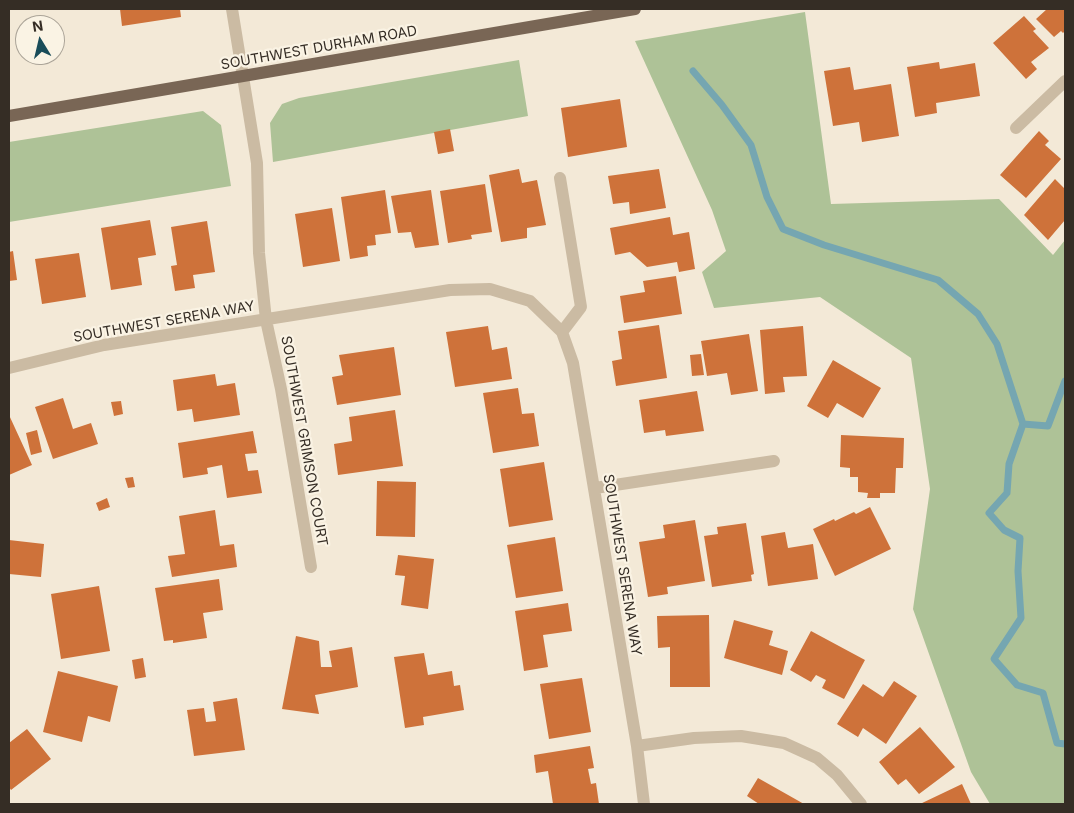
<!DOCTYPE html>
<html>
<head>
<meta charset="utf-8">
<style>
  body { margin:0 }
  #map { position:relative; width:1074px; height:813px; overflow:hidden; background:#f3e9d7; font-family:Inter,sans-serif }
  canvas { display:block }
  .frame { position:absolute; inset:0; border:10px solid #352d25; pointer-events:none }
  .north { position:absolute; left:15px; top:15px; width:50px; height:50px; box-sizing:border-box; background:#faf3e4; border:1px solid #aba498; border-radius:50%; rotate:351deg; font-size:14px; font-weight:700; line-height:20px; text-align:center; color:#352d25 }
  .north::after { content:''; display:block; margin:auto; width:18px; height:22px; background:#194c59; clip-path:polygon(50% 0,100% 100%,50% 72%,0 100%) }
</style>
</head>
<body>
<div id="map">
<canvas width="1074" height="813"></canvas>
<div class="frame"></div>
<div class="north">N</div>
</div>
<script>
const ctx = document.querySelector('canvas').getContext('2d');
ctx.lineJoin = 'round';
function paint(path, color) { ctx.fillStyle = color; ctx.fill(path, 'evenodd'); }
const toPath = rows => new Path2D(rows.map(r => 'M' + r).join(''));
function strokePath(path, color, width, dash) { ctx.strokeStyle = color; ctx.lineWidth = width; ctx.lineCap = dash ? 'butt' : 'round'; ctx.setLineDash(dash || []); ctx.stroke(path); }
function write(font, color, halo, rows, align = 'center') {
  ctx.font = font + ' Inter,sans-serif'; ctx.lineWidth = 4.5; ctx.setLineDash([]); ctx.textBaseline = 'middle'; ctx.strokeStyle = halo; ctx.fillStyle = color; for (const [text, x, y, turn = 0] of rows) {
    ctx.save(); ctx.translate(x, y); ctx.rotate((+turn || 0) * Math.PI / 180); ctx.textAlign = isNaN(turn) ? turn : align; if (halo) ctx.strokeText(text, 0, 0); ctx.fillText(text, 0, 0); ctx.restore();
  }
}
paint(toPath([
  [805,12,831,204,999,199,1053,255,1065,240,1065,804,990,804,971,772,913,609,930,489,911,358,820,297,714,308,702,272,726,251,712,210,635,41],
  [519,60,528,116,273,162,270,123,282,104,299,98],
  [203,111,221,125,231,186,9,222,9,142]
]), '#aec297');
strokePath(toPath([
  [693,71,722,105,751,145,767,197,783,229,824,245,938,280,978,314,997,344,1023,424],
  [1065,381,1048,426,1023,424,1009,464,1007,493,989,513,1004,530,1020,538,1018,571,1021,618,994,659,1017,685,1043,693,1057,743,1065,744]
]), '#75a6b1', 7);
paint(toPath([
  [120,9,180,9,181,17,122,26],
  [1047,9,1065,9,1065,31,1063,33,1061,31,1054,37,1036,19],
  [1024,16,1036,29,1033,31,1049,48,1031,62,1037,69,1026,79,993,43],
  [939,62,940,69,975,63,980,96,936,103,937,113,915,117,907,67],
  [850,67,854,90,891,84,899,136,862,142,859,122,833,126,824,71],
  [620,99,627,147,568,157,561,108],
  [450,129,454,151,438,154,434,132],
  [1039,131,1049,141,1045,145,1061,159,1026,198,1000,175],
  [519,169,522,183,537,180,546,225,527,228,527,238,501,242,489,175],
  [659,169,666,208,630,214,629,202,613,204,608,176],
  [1055,179,1065,189,1065,220,1048,240,1024,215],
  [485,184,492,232,471,235,472,239,448,243,440,191],
  [385,190,391,233,375,235,376,245,367,246,368,256,350,259,341,197],
  [431,190,439,245,415,248,411,232,398,233,391,196],
  [332,208,340,261,303,267,295,214],
  [670,217,673,235,689,232,695,269,679,272,677,262,647,267,630,252,615,255,610,228],
  [150,220,156,255,138,258,142,285,111,290,101,228],
  [207,221,215,272,193,275,195,288,175,291,171,266,177,265,171,227],
  [13,251,17,280,9,281,9,252],
  [79,253,86,297,42,304,35,259],
  [676,276,682,314,624,323,620,296,645,292,643,281],
  [659,325,667,378,616,386,612,361,622,359,618,331],
  [488,326,492,350,507,347,512,379,455,387,446,332],
  [803,326,807,376,783,377,785,392,765,394,760,330],
  [749,334,758,391,731,395,727,373,707,376,701,341],
  [394,347,401,395,337,405,332,377,343,375,339,355],
  [701,354,704,375,692,376,690,355],
  [833,360,881,388,863,418,837,403,828,418,807,406],
  [215,374,217,386,235,383,240,415,194,422,192,409,177,411,173,380],
  [518,388,522,414,534,413,539,446,493,453,483,393],
  [697,391,704,431,666,436,665,430,644,433,639,400],
  [63,398,73,429,91,423,98,444,53,459,35,407],
  [121,401,123,414,114,416,111,402],
  [395,410,403,466,338,475,334,444,352,441,349,417],
  [9,415,32,465,9,475],
  [37,430,42,452,31,455,26,433],
  [253,431,257,453,245,454,248,471,258,470,262,493,227,498,222,465,207,468,208,474,183,478,178,443],
  [841,435,904,438,903,468,896,468,895,493,880,493,880,498,867,498,868,493,858,492,858,477,850,477,850,468,840,467],
  [544,462,553,520,509,527,500,469],
  [133,477,135,487,128,488,125,478],
  [377,481,416,482,415,537,376,536],
  [107,498,110,507,99,511,96,503],
  [870,507,891,549,835,576,813,529,834,519,835,521,854,512,856,514],
  [215,510,220,546,234,544,237,567,172,577,168,556,185,554,179,516],
  [695,520,705,581,667,587,668,594,648,597,639,542,665,538,663,525],
  [746,523,754,574,751,575,752,581,712,587,704,536,718,534,717,527],
  [785,532,788,548,813,544,818,579,768,586,761,536],
  [555,537,563,591,516,598,507,545],
  [9,540,44,544,41,577,9,574],
  [398,555,434,559,428,609,401,605,405,576,395,575],
  [219,579,223,610,203,613,207,638,173,643,173,640,164,641,155,588],
  [99,586,110,651,61,659,51,594],
  [568,603,572,631,543,635,548,667,524,671,515,611],
  [709,615,710,687,670,687,670,647,658,648,657,616],
  [734,620,773,631,769,645,788,651,782,675,724,658],
  [811,631,865,660,844,699,822,688,826,680,816,675,811,682,790,670],
  [296,636,319,641,321,667,332,667,329,651,352,647,358,687,315,695,319,714,282,709],
  [424,653,428,675,452,671,454,686,460,685,464,710,423,717,424,725,405,728,394,657],
  [143,658,146,677,135,679,132,660],
  [58,671,118,686,110,722,88,716,82,742,43,732],
  [582,678,591,732,549,739,540,684],
  [894,681,917,696,886,744,863,728,858,737,837,724,863,684,883,697],
  [237,698,245,750,194,756,187,710,204,708,206,722,216,721,213,702],
  [920,727,955,767,919,794,906,779,898,785,879,762],
  [27,729,51,759,11,790,9,787,9,743],
  [590,746,594,768,588,769,591,784,596,783,599,804,553,804,548,771,536,773,534,755],
  [758,778,804,804,759,804,747,796],
  [962,784,971,804,920,804]
]), '#ce723a');
strokePath(toPath([
  [232,9,257,163,259,253,266,320,281,389,311,567],
  [1016,128,1065,81],
  [560,178,581,307,562,332],
  [9,368,104,345,450,290,490,289,530,301,562,332,573,363,637,746,644,804],
  [595,488,774,461],
  [637,746,694,738,741,736,784,743,817,758,837,775,861,804]
]), '#cbbba3', 12);
strokePath(toPath([
  [9,116,635,9]
]), '#796655', 12);
write('14px', '#352d25', '#faf3e4', [
  ["SOUTHWEST DURHAM ROAD",319,48,-10],
  ["SOUTHWEST SERENA WAY",164,322,-10],
  ["SOUTHWEST GRIMSON COURT",304,441,80],
  ["SOUTHWEST SERENA WAY",622,565,81]
]);
</script>
</body>
</html>
